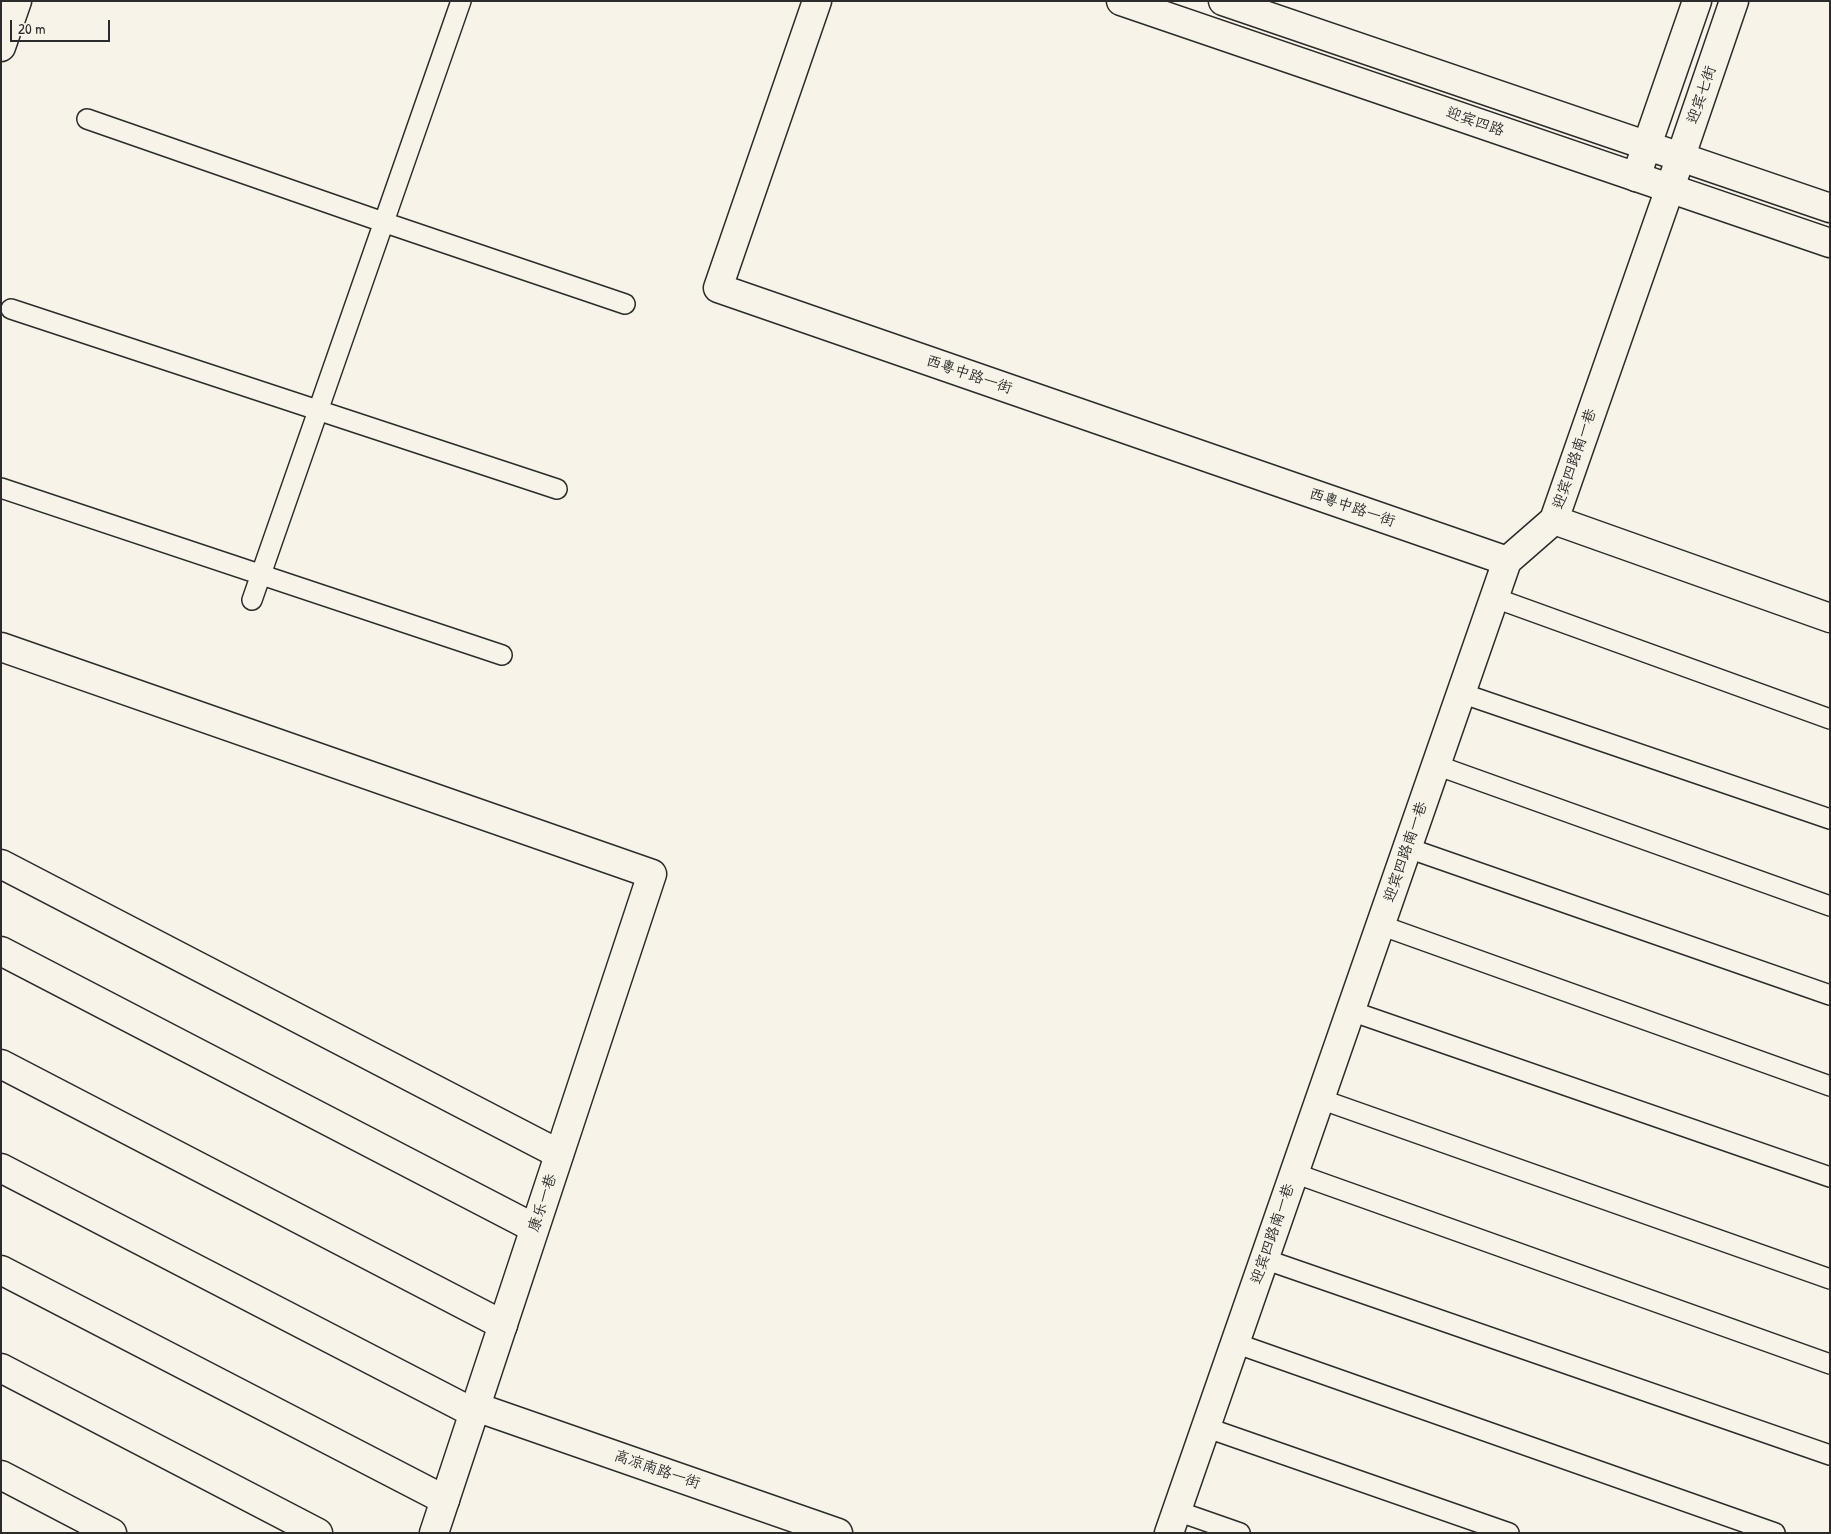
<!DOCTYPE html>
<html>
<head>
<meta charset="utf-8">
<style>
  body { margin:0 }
  #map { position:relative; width:1831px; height:1534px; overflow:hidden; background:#f7f3e8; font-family:"Patrick Hand",sans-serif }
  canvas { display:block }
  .frame { position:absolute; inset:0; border:2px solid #2b2b2b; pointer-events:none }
  .scale { position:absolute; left:10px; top:20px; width:100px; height:22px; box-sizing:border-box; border:2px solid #2b2b2b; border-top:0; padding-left:6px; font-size:15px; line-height:18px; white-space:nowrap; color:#2b2b2b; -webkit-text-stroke:4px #f7f3e8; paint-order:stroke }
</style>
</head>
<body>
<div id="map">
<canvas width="1831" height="1534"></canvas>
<div class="frame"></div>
<div class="scale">20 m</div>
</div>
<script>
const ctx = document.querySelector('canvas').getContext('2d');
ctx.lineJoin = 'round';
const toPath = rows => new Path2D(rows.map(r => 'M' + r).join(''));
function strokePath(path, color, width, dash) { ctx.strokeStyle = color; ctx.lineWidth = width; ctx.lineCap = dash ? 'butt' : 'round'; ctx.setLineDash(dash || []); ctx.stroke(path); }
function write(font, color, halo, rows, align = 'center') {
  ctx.font = font + ' "Patrick Hand","LXGW WenKai TC",sans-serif'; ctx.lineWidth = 5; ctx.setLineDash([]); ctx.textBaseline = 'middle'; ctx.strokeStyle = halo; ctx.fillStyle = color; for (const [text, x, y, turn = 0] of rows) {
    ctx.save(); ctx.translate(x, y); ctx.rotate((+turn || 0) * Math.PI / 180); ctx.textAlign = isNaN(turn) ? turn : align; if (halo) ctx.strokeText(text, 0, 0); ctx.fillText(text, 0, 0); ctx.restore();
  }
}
const service = toPath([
  [87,119,383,222,625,304],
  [11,309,557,489],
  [1,488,502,655],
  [1495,598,1830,719],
  [252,600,461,1],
  [1461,693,1830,819],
  [1436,765,1830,906],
  [1408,848,1830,995],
  [1380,925,1830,1086],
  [1351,1011,1830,1177],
  [1320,1099,1830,1279],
  [1294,1173,1830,1364],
  [1264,1259,1830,1455],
  [1235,1343,1775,1533],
  [1205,1427,1509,1533],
  [1177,1511,1240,1533]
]);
const minor = toPath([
  [817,1,718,288,1507,561],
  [1554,520,1830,618],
  [1,864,559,1154],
  [1,951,534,1228],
  [1,1064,503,1325],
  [1,1168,474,1413],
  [1,1270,445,1500],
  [1,1368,318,1533],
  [1,1475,112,1533],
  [1169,1533,1507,561,1554,520,1670,188]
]);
const tertiary = toPath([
  [1636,177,1697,1],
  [1670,188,1734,1],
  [1,647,652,874,434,1533],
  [476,1407,838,1533]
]);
const secondary = toPath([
  [1121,1,1830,243],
  [1223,1,1830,208],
  [1,47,17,1]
]);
strokePath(service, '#2b2b2b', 22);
strokePath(minor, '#2b2b2b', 31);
strokePath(tertiary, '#2b2b2b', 31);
strokePath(secondary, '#2b2b2b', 31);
strokePath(service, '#f7f3e8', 19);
strokePath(minor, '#f7f3e8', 28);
strokePath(tertiary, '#f7f3e8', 28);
strokePath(secondary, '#f7f3e8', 28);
write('15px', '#2b2b2b', '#f7f3e8', [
  ["迎宾七街",1702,95,-71],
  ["迎宾四路",1475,122,19],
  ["西粤中路一街",969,375,19],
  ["迎宾四路南一巷",1575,459,-71],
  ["西粤中路一街",1352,508,19],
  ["迎宾四路南一巷",1406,852,-71],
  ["康乐一巷",543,1203,-72],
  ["迎宾四路南一巷",1273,1234,-71],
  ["高凉南路一街",657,1470,19]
]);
</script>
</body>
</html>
